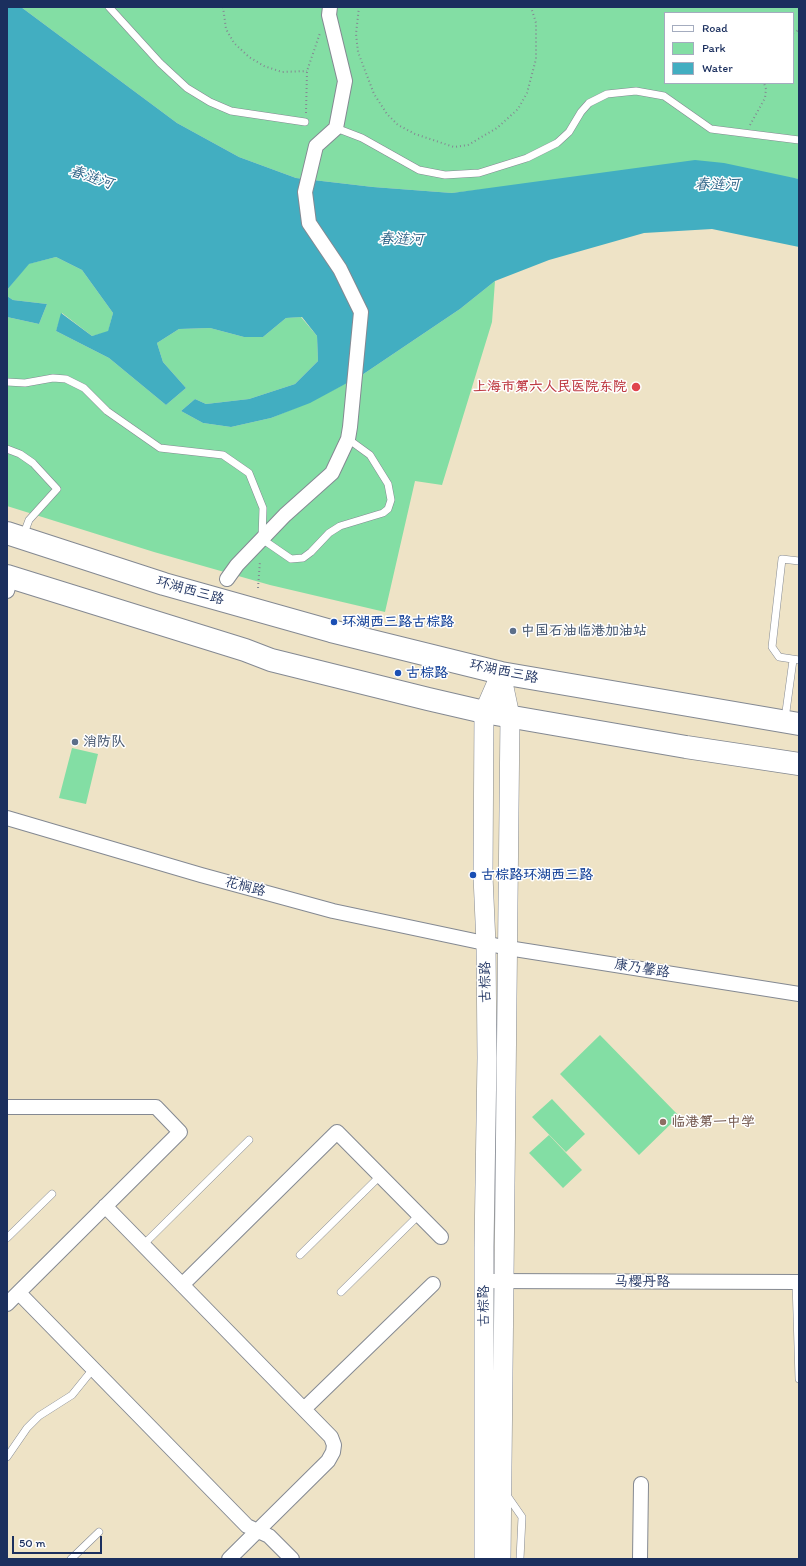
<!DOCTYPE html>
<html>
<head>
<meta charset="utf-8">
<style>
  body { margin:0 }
  #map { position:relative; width:806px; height:1566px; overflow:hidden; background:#eee3c6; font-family:Itim,sans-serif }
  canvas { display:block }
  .frame { position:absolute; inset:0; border:8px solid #1b2f5e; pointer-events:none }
  .legend { position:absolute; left:664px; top:12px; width:130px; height:72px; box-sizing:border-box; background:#fff; border:1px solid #a4acbf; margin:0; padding:5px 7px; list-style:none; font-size:12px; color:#1b2f5e }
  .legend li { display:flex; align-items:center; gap:8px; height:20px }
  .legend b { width:20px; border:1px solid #a4acbf }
  .scale { position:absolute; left:12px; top:1536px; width:90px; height:18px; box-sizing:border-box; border:2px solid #1b2f5e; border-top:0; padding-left:5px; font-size:12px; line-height:14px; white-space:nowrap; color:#1b2f5e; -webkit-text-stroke:3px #fff; paint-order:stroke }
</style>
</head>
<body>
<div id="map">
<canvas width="806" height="1566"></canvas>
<div class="frame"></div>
<ul class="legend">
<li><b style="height:5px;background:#fff"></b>Road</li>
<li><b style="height:11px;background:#83dea4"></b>Park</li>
<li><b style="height:11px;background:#42aec1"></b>Water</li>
</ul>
<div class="scale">50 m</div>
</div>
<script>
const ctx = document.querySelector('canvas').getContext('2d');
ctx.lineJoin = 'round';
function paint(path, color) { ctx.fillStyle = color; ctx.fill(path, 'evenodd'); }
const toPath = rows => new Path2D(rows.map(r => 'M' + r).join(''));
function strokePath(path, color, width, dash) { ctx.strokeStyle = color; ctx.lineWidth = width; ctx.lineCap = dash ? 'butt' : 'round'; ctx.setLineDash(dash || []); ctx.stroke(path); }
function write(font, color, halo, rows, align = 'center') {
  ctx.font = font + ' Itim,"LXGW WenKai TC",sans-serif'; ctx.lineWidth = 3; ctx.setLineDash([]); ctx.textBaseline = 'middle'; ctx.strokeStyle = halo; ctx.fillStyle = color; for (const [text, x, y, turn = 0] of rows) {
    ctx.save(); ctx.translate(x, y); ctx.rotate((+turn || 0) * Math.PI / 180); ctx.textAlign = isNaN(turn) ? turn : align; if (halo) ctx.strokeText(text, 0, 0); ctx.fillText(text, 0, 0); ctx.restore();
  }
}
paint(toPath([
  [21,7,799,7,799,179,785,177,530,184,452,193,373,187,296,178,239,157,177,123],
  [665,13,793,13,793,83,665,83],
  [56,257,82,270,113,313,108,332,92,336,62,313,56,331,109,358,166,405,186,388,163,362,157,343,179,329,210,328,244,337,263,337,286,318,301,317,317,336,318,361,295,384,249,399,206,404,195,399,181,411,203,423,231,427,271,418,310,402,362,375,460,309,495,281,492,322,442,485,415,481,385,612,270,585,154,552,7,506,7,317,39,324,47,304,13,300,7,296,7,290,28,264],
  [72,748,98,754,86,804,59,798],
  [600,1035,679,1116,639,1155,560,1074],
  [552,1099,585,1134,566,1152,532,1117],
  [549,1135,582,1170,563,1188,529,1153]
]), '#83dea4');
paint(toPath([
  [7,7,21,7,177,123,239,157,296,178,373,187,452,193,695,160,724,163,799,179,799,247,712,229,644,233,549,260,495,281,460,309,362,375,310,403,271,418,231,427,203,423,181,411,195,399,206,404,249,399,295,384,318,361,317,336,302,317,286,318,263,337,244,337,210,328,179,329,157,343,163,362,186,388,166,405,109,358,56,331,61,313,92,336,108,331,113,313,82,270,56,257,29,264,7,290],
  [7,296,13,300,47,304,39,324,7,317]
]), '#42aec1');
const lane = toPath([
  [109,7,160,63,187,88,210,102,231,111,305,122],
  [336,128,362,138,419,170,445,175,479,173,527,158,557,143,569,132,581,112,589,103,607,94,636,91,664,96,711,129,799,140],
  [7,382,25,383,53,378,66,379,84,388,107,411,160,448,223,455,249,473,263,508,262,539,291,559,303,558,311,552,329,533,340,526,383,513,388,509,391,500,388,484,370,455,348,439],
  [7,449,20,454,33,463,57,489,29,520,23,536],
  [799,561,782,559,772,647,779,657,799,660],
  [785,719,793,660],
  [7,1238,52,1194],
  [143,1245,249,1140],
  [300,1255,380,1176],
  [796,1282,799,1379],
  [341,1292,419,1215],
  [7,1457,27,1428,39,1416,72,1395,93,1369],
  [506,1494,522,1517,520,1559],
  [71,1559,99,1532]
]);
const street = toPath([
  [227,579,237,565,285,515,332,473,348,439,350,427,361,312,340,269,309,223,305,192,316,146,336,128,345,81,329,15,330,7],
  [7,591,11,577],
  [7,818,201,875,333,911,508,948,799,994],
  [7,1107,156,1107,180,1132,7,1304],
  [105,1206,331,1437,334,1445,333,1452,328,1461,229,1559],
  [484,1281,799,1282],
  [182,1285,337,1132,441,1237],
  [19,1293,247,1526,269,1536,292,1559],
  [304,1409,433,1284],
  [640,1559,641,1484]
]);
const secondary = toPath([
  [501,673,510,716,501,1559],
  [484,1559,484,1247,487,1058,486,944,483,876,484,712,501,673]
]);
const primary = toPath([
  [7,533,164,584,331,631,501,673,799,724],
  [7,576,245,650,271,660,428,699,484,712,686,747,799,764]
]);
strokePath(lane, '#848992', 8);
strokePath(street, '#848992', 16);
strokePath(secondary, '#848992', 20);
strokePath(primary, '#848992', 24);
strokePath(toPath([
  [223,7,226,29,234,43,249,57,264,66,282,72,307,71],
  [359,7,356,34,358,52,374,94,387,114,398,125,415,134,454,147,468,145,497,128,518,109,527,93,536,59,536,23,531,7],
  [793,33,799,30],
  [306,113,307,71,320,33],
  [750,125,765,98,766,89,764,83],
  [258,588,260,561]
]), '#848992', 2, [1, 3]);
strokePath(lane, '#fff', 7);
strokePath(street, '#fff', 14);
strokePath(secondary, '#fff', 19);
strokePath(primary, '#fff', 22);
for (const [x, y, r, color] of [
  [636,387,5,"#e0444e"],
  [334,622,4,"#1a4fb4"],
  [513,631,4,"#5c6f8a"],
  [398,673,4,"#1a4fb4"],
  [75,742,4,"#5c6f8a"],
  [473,875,4,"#1a4fb4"],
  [663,1122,4,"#8d6e63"]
]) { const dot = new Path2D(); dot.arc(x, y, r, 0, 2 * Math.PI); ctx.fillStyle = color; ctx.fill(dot); strokePath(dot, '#fff', 1.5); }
write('bold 14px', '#be3a42', '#fff', [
  ["上海市第六人民医院东院",627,387]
], 'right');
write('14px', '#1b2f5e', '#fff', [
  ["环湖西三路",190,591,16],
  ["环湖西三路",504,672,12],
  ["花榈路",245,887,15],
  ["康乃馨路",642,969,9],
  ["古棕路",486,982,-91],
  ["马樱丹路",642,1282],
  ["古棕路",484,1306,-90]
]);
write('bold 14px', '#164399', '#fff', [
  ["环湖西三路古棕路",342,622],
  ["古棕路",406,673],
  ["古棕路环湖西三路",481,875]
], 'left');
write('bold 14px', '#4e5e75', '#fff', [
  ["中国石油临港加油站",521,631],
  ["消防队",83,742]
], 'left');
write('bold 14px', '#785e54', '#fff', [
  ["临港第一中学",671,1122]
], 'left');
write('italic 15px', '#2b6286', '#fff', [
  ["春涟河",91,178,18],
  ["春涟河",717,185],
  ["春涟河",401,240,1]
]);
</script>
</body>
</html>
